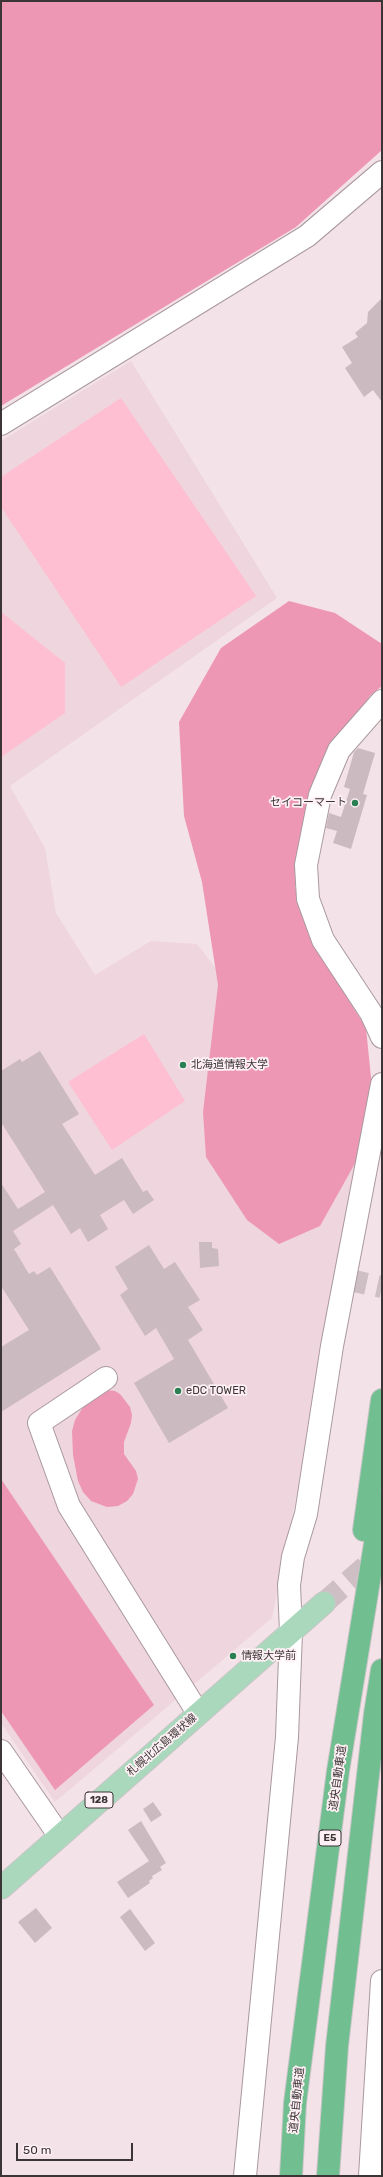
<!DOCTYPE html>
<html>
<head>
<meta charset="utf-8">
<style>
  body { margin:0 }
  #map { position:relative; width:383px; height:2177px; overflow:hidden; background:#f3e2e7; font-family:Rubik,sans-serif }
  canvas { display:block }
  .frame { position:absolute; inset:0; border:2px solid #3b3536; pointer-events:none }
  .scale { position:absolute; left:16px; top:2143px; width:117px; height:18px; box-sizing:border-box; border:2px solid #3b3536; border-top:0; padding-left:5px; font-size:12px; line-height:14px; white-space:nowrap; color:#3b3536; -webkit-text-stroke:3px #fef0f4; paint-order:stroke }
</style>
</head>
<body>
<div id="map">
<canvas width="383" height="2177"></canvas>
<div class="frame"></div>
<div class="scale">50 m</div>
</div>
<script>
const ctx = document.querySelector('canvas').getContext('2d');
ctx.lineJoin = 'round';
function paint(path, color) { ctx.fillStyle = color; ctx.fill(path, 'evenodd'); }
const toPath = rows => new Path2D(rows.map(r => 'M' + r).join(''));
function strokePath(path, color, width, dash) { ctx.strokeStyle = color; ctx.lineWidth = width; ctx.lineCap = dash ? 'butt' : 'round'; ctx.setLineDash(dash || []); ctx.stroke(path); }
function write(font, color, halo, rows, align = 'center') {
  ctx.font = font + ' Rubik,"Noto Sans JP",sans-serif'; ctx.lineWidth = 3.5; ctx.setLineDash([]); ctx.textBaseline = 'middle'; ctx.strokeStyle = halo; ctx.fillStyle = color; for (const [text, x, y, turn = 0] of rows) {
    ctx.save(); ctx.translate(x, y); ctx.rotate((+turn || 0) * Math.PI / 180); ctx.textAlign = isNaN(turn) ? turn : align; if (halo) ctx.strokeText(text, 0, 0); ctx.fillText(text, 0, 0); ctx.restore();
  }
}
paint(toPath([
  [131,361,277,598,10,786,45,848,56,913,95,975,151,941,197,944,239,998,367,1095,315,1402,272,1618,55,1802,1,1723,1,441]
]), '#efd5dd');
paint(toPath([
  [121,398,256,596,121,687,1,507,1,477],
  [1,612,65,663,65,713,1,757],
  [144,1034,185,1101,112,1150,68,1082]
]), '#ffbfd3');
paint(toPath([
  [1,1,382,1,382,150,296,227,1,406],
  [289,601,335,613,382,644,382,686,370,696,319,768,295,887,329,968,366,1028,373,1097,358,1158,320,1226,279,1244,247,1220,206,1157,203,1112,218,985,202,882,184,816,179,722,221,648],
  [107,1390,115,1391,120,1394,130,1407,132,1415,131,1423,124,1442,124,1454,136,1471,138,1479,133,1494,127,1501,118,1506,107,1507,91,1501,83,1492,78,1481,73,1455,72,1431,75,1420,85,1404],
  [1,1479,154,1705,55,1790,1,1711]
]), '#ee97b4');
paint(toPath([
  [382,298,382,402,373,390,364,397,345,368,352,363,342,347,358,337,355,333,367,323,368,312],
  [358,748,375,753,363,794,367,795,351,849,333,843,337,831,326,828,329,813,341,817,350,789,344,787,354,752],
  [40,1051,79,1114,62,1124,95,1175,122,1158,143,1192,147,1190,154,1200,133,1214,124,1200,100,1215,108,1229,88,1242,80,1228,71,1234,53,1205,13,1231,21,1244,14,1249,29,1274,34,1271,37,1275,50,1267,101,1349,1,1412,1,1347,29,1330,1,1286,1,1183,18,1209,45,1192,1,1122,1,1071,20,1059,22,1062],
  [199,1242,212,1242,212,1248,218,1249,219,1266,200,1268],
  [149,1245,164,1269,175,1262,200,1300,188,1307,203,1330,188,1340,228,1408,169,1443,134,1383,174,1359,156,1328,145,1336,120,1295,128,1289,115,1267],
  [153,1802,162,1815,151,1822,143,1809],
  [141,1821,166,1863,160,1867,162,1870,152,1876,153,1878,149,1881,150,1883,128,1898,117,1882,149,1861,128,1830],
  [36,1908,52,1928,35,1943,18,1922],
  [130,1909,155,1943,145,1951,120,1917]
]), '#cbbabf');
strokePath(toPath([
  [345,1279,382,1287]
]), '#cebfc4', 22, [22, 11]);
strokePath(toPath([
  [324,1603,381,1553]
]), '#cebfc4', 22, [22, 11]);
const minor = toPath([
  [1,424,307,236,382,172],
  [382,701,339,750,320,795,306,865,308,899,323,940,371,1013,382,1037],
  [106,1378,39,1423,69,1506,198,1713],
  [1,1751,59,1835],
  [245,2176,287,1737,291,1632,289,1585,293,1557,306,1514,332,1346,382,1084],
  [370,2176,382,1981]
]);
const major = toPath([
  [1,1888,324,1603]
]);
const highway = toPath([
  [364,1530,382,1400],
  [291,2176,295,2103,338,1771,382,1501],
  [328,2176,337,2046,375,1714,382,1670]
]);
strokePath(minor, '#a9999e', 24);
strokePath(major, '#c8c6c7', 24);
strokePath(highway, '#c8c6c7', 24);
strokePath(minor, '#fff', 22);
strokePath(major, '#aad8bc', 22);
strokePath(highway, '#71be90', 22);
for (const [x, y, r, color] of [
  [355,803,4,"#2a8053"],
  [183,1065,4,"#2a8053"],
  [178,1391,4,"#2a8053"],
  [233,1656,4,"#2a8053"]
]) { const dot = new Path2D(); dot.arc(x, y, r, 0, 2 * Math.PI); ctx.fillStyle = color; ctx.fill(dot); strokePath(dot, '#fef0f4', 1.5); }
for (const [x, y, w] of [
  [99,1800,28],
  [330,1838,22]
]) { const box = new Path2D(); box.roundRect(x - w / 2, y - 8, w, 16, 3); ctx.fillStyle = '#fef0f4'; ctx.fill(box); strokePath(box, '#3b3536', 1); }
write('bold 10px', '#3b3536', null, [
  ["128",99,1800],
  ["E5",330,1838]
]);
write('11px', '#3b3536', '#fef0f4', [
  ["セイコーマート",347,803,"right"],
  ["北海道情報大学",191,1065],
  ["eDC TOWER",186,1391],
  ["情報大学前",241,1656]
], 'left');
write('11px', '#3b3536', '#fef0f4', [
  ["札幌北広島環状線",162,1745,-41],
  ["道央自動車道",338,1778,-82],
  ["道央自動車道",297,2100,-84]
]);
</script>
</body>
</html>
